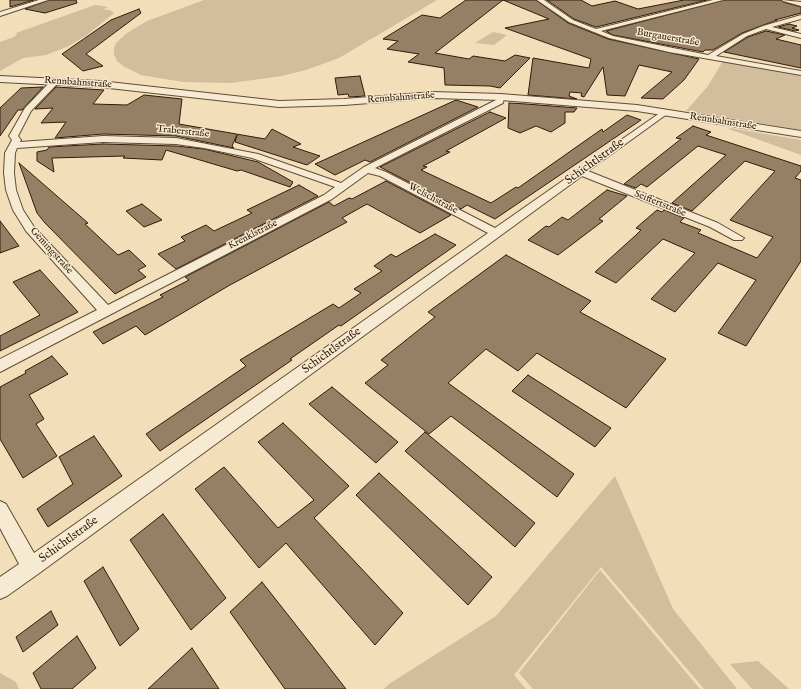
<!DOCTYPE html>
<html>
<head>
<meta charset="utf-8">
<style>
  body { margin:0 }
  canvas { display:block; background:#f3deba }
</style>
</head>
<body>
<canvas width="801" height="689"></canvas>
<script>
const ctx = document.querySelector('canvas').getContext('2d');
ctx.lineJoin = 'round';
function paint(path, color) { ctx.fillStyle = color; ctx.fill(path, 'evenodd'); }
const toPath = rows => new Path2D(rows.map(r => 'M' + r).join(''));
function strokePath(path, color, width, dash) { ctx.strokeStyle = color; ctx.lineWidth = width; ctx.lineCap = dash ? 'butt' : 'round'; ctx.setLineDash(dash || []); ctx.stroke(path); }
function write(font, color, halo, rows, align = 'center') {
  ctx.font = font + ' "IM FELL English",serif'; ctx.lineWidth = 3; ctx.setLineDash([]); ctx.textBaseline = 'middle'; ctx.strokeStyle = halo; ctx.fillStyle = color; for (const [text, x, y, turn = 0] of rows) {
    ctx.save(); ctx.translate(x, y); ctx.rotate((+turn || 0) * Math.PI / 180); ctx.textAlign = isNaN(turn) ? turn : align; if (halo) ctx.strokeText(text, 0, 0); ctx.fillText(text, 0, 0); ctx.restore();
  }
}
paint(toPath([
  [204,0,437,0,339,58,306,70,282,76,231,83,183,82,141,75,123,66,117,61,114,54,114,48,116,43,127,33,147,21],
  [95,5,108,7,103,10,110,10,114,13,87,35,69,46,46,55,23,58,0,71,0,42,14,37,17,34,16,33],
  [493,32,507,35,494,45,475,43],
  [723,61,801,76,801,130,686,111,708,86],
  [730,128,801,140,801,155,729,129],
  [615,476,673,609,737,689,704,689,601,567,514,675,526,689,384,689,389,684,496,616],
  [600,570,700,689,533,689,519,673],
  [758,661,789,689,752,689,730,664],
  [0,673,16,682,19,689,0,689]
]), '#d2bd9c');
const building = toPath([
  [10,0,34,0,10,7,10,0],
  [49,0,76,0,77,3,45,13,25,9,49,0],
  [466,0,536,0,568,23,608,39,699,59,684,80,663,99,641,98,672,72,639,65,625,96,607,95,603,67,584,97,581,96,582,93,570,92,569,96,577,99,528,95,533,58,589,68,591,59,505,28,549,19,503,0,435,53,469,59,473,56,505,61,515,55,530,58,500,88,490,86,445,85,444,68,408,62,419,54,387,49,398,41,383,39,422,15,440,18,466,0],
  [547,0,581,0,592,6,615,1,638,9,684,0,707,0,596,27,574,19,547,0],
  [724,0,781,0,783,2,801,7,801,13,775,20,777,20,742,33,713,50,705,50,703,52,613,35,606,31,724,0],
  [139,9,141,13,86,54,103,66,83,71,62,54,111,20,139,9],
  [789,24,797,26,792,28,799,30,795,31,778,27,789,24],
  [766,31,785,35,776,39,801,45,801,68,724,52,748,37,766,31],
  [360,76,365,96,349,97,348,94,338,95,335,78,360,76],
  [43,87,22,110,18,110,0,136,0,108,21,88,43,87],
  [56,87,104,90,93,104,127,105,144,95,182,99,179,124,265,139,272,129,301,144,293,147,320,156,307,165,235,142,237,135,232,146,234,148,176,136,103,134,55,138,66,122,41,123,53,108,35,109,56,87],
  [456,100,478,107,370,162,365,160,335,175,315,164,456,100],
  [509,103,526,104,577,108,574,112,565,112,565,123,551,132,536,126,520,133,508,128,509,103],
  [490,112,506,118,446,151,450,152,423,166,427,167,421,170,491,203,516,187,518,188,602,129,603,132,627,115,641,120,495,219,467,205,461,209,380,167,490,112],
  [693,126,711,132,706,135,801,166,801,171,795,178,801,180,801,261,746,346,718,333,756,280,718,263,675,312,651,299,695,253,663,239,616,283,595,272,636,235,641,230,636,228,657,210,662,212,664,210,684,218,680,222,701,230,698,233,757,258,773,237,730,220,775,171,745,161,692,211,672,203,726,155,698,146,647,187,641,184,636,188,624,184,681,139,676,138,693,126],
  [103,144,176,146,204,149,258,162,293,182,290,187,241,170,237,171,166,150,162,160,123,158,125,156,52,158,54,172,37,161,37,152,47,150,49,147,103,144],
  [19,163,88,223,85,224,118,255,129,250,146,266,138,270,146,277,115,294,45,223,37,213,19,163],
  [386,181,451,215,420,233,367,204,342,218,347,222,230,285,145,335,136,326,103,344,93,332,163,297,160,295,189,280,185,277,329,202,334,206,349,198,352,199,386,181],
  [299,185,318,196,176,269,158,254,185,241,181,237,206,225,214,231,252,213,247,210,299,185],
  [607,190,627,196,599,219,603,221,558,255,528,240,546,226,549,227,562,217,568,220,607,190],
  [142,204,162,220,144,227,126,211,142,204],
  [0,221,19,246,0,253,0,221],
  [435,234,456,245,341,326,339,325,290,359,292,360,160,451,146,434,246,366,240,360,333,304,339,308,361,293,354,289,382,271,374,266,391,254,396,257,435,234],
  [506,255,591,301,580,312,666,359,626,408,537,353,518,371,486,349,448,383,574,474,557,497,451,416,429,434,365,383,388,365,381,360,435,317,428,312,506,255],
  [40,270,78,312,0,351,0,336,40,315,13,282,40,270],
  [52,356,68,374,29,395,44,419,36,424,57,456,23,478,0,439,0,387,26,373,25,371,52,356],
  [528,375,611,428,595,447,512,391,528,375],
  [332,387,398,442,376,463,309,404,332,387],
  [283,423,349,486,314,518,403,613,375,645,286,543,259,568,195,489,224,467,278,528,314,500,258,442,283,423],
  [425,432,535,523,515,547,405,451,425,432],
  [94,436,122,476,48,527,37,509,73,484,59,457,94,436],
  [379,473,492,577,468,605,356,495,379,473],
  [163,514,226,598,191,630,130,540,163,514],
  [103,567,139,629,120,646,84,581,103,567],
  [262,582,314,648,346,689,285,689,230,612,262,582],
  [51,611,58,625,23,652,16,637,51,611],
  [77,636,96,668,72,689,41,689,33,673,77,636],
  [192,648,219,689,148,689,192,648]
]);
paint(building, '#968065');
strokePath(building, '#311b09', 1);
const minor = toPath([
  [39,0,48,0,0,16,0,12,39,0],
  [537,0,544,0,573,20,596,29,713,0,723,0,601,31,613,36,708,55,743,34,763,26,801,15,801,19,772,27,801,34,801,38,766,29,747,36,716,56,801,71,801,75,669,52,609,38,569,22,537,0],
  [782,0,801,2,801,6,783,1,782,0],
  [53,79,60,81,31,111,18,136,21,140,20,142,103,136,176,138,258,154,341,183,364,167,496,100,498,95,504,95,503,103,375,168,386,172,495,228,664,110,667,110,667,114,588,171,718,223,744,238,742,240,734,240,710,227,582,176,38,574,7,596,0,599,0,577,19,564,0,528,0,501,6,504,34,553,488,233,380,176,368,173,332,199,0,372,0,359,97,310,26,231,13,210,6,190,4,173,5,153,12,140,9,136,25,108,53,79],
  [103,142,176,144,204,148,252,158,335,187,324,195,108,305,34,227,23,210,16,190,14,173,15,153,17,148,103,142]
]);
const tertiary = toPath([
  [0,76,100,81,279,101,344,99,433,92,501,94,637,105,801,131,801,137,637,111,501,100,433,98,344,105,279,107,100,87,0,82,0,76]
]);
strokePath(minor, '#624c35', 2);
strokePath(tertiary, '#624c35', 2);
paint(minor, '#f7ead2');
paint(tertiary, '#f7ead2');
write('10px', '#311b09', '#f7ead2', [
  ["Burgauerstraße",668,38,10],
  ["Rennbahnstraße",78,83,4],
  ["Rennbahnstraße",401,98,-4],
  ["Rennbahnstraße",723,122,9],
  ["Traberstraße",183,132,6],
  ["Welschstraße",433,199,28],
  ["Seiffertstraße",660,204,22],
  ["Krenklstraße",253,235,-27],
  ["Gemingstraße",51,251,48]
]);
write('12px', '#311b09', '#f7ead2', [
  ["Schichtlstraße",595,162,-36],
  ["Schichtlstraße",332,351,-36],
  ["Schichtlstraße",69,540,-36]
]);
</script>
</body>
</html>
